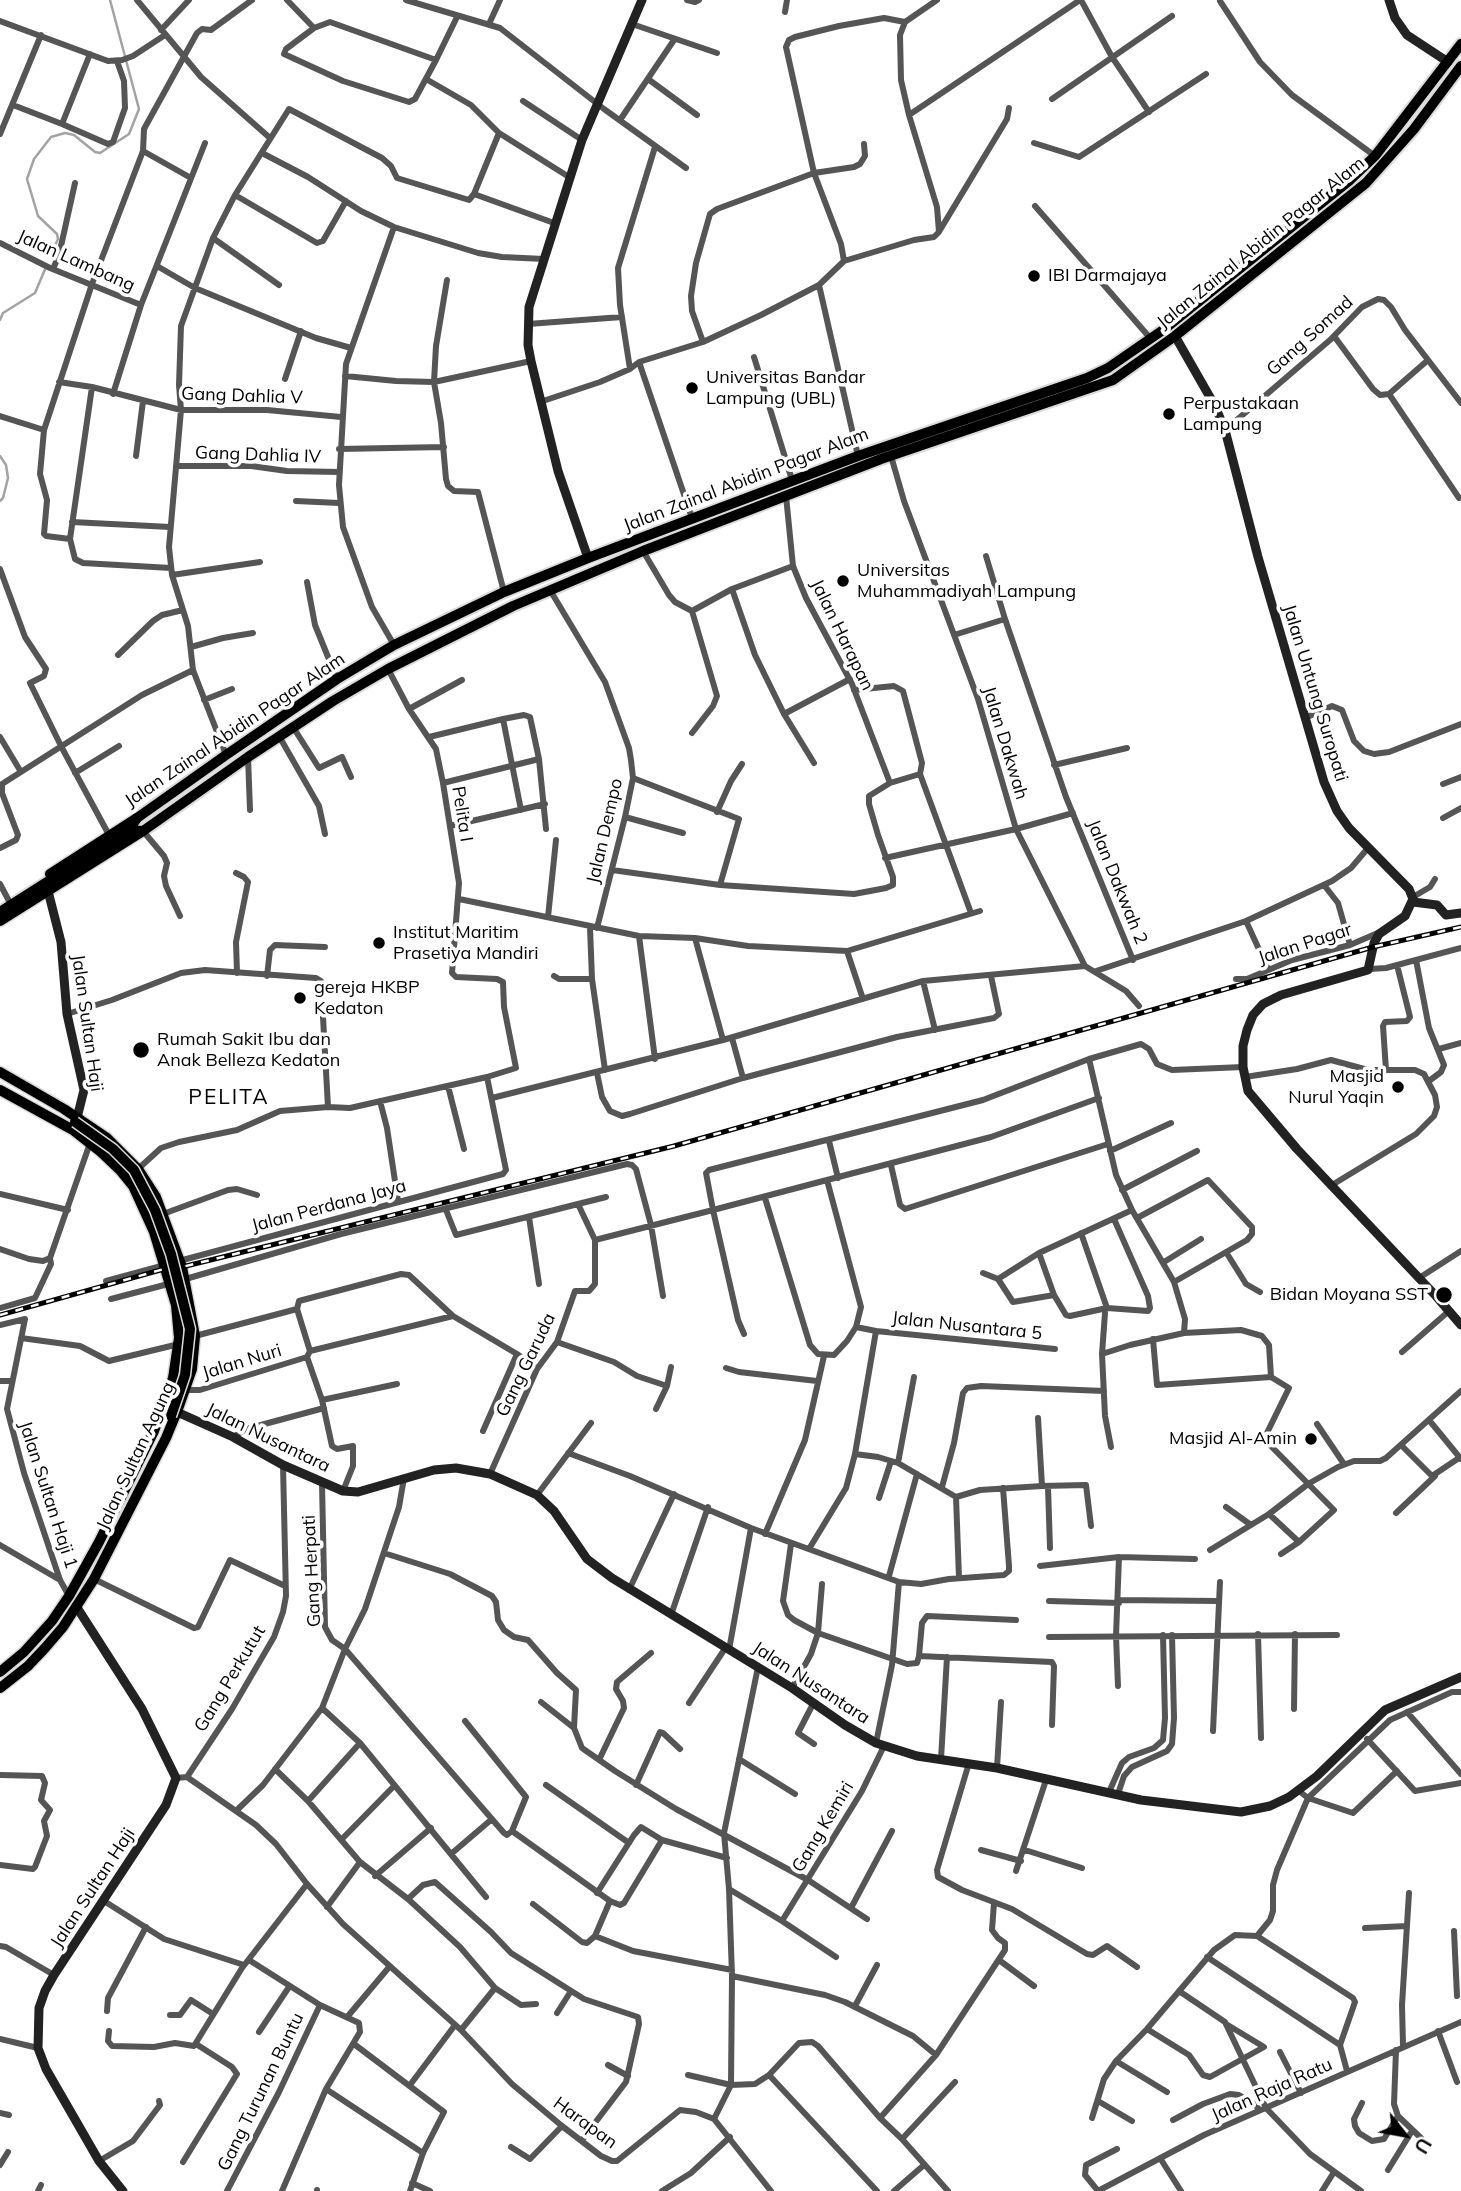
<!DOCTYPE html>
<html>
<head>
<meta charset="utf-8">
<style>
  body { margin:0 }
  #map { position:relative; width:1461px; height:2191px; overflow:hidden; background:#fff; font-family:Mulish,sans-serif }
  canvas { display:block }
  .north { position:absolute; left:1370px; top:2100px; width:70px; height:70px; -webkit-text-stroke:5px #fff; paint-order:stroke; rotate:121deg; font-size:19px; font-weight:700; line-height:28px; text-align:center; color:#000 }
  .north::after { content:''; display:block; margin:auto; width:24px; height:32px; background:#000; clip-path:polygon(50% 0,100% 100%,50% 72%,0 100%) }
</style>
</head>
<body>
<div id="map">
<canvas width="1461" height="2191"></canvas>
<div class="north">U</div>
</div>
<script>
const ctx = document.querySelector('canvas').getContext('2d');
ctx.lineJoin = 'round';
const toPath = rows => new Path2D(rows.map(r => 'M' + r).join(''));
function strokePath(path, color, width, dash) { ctx.strokeStyle = color; ctx.lineWidth = width; ctx.lineCap = dash ? 'butt' : 'round'; ctx.setLineDash(dash || []); ctx.stroke(path); }
function write(font, color, halo, rows, align = 'center') {
  ctx.font = font + ' Mulish,sans-serif'; ctx.lineWidth = 7; ctx.setLineDash([]); ctx.textBaseline = 'middle'; ctx.strokeStyle = halo; ctx.fillStyle = color; for (const [text, x, y, turn = 0] of rows) {
    ctx.save(); ctx.translate(x, y); ctx.rotate((+turn || 0) * Math.PI / 180); ctx.textAlign = isNaN(turn) ? turn : align; if (halo) ctx.strokeText(text, 0, 0); ctx.fillText(text, 0, 0); ctx.restore();
  }
}
strokePath(toPath([
  [51,254,58,239,57,234,38,216,27,179,34,159,51,137,65,133,74,135,95,152,100,153,129,134,139,109,110,0],
  [0,320,3,313,35,293,46,267],
  [0,456,6,465,8,478,3,498,0,501]
]), '#a3a3a3', 2.5);
const primary = toPath([
  [50,874,137,818],
  [0,921,143,831],
  [0,1072,64,1109,107,1138,138,1169,156,1197,182,1267,195,1336,192,1369,178,1409,166,1438,94,1579,63,1627,45,1648,28,1666,0,1688],
  [0,1090,73,1130,101,1152,120,1170,133,1186,154,1232,176,1305,179,1338,173,1378,154,1431,99,1542,69,1596,52,1621,24,1652,0,1672]
]);
const highway = toPath([
  [129,830,143,831,248,757,333,701,388,669,513,606,643,551,881,459,1113,380,1175,336,1366,183,1414,129,1461,66],
  [0,912,129,830,137,818,226,755,337,679,394,645,504,592,588,558,858,456,1087,378,1108,368,1163,330,1350,180,1375,156,1461,44]
]);
strokePath(primary, '#dbdbdb', 13);
strokePath(highway, '#dbdbdb', 14);
strokePath(toPath([
  [137,0,201,77,270,138],
  [287,0,314,28],
  [406,0,500,28,604,109,686,168],
  [687,0,695,2,699,0],
  [1081,0,1112,57,1149,112],
  [1220,1,1260,62,1292,95,1375,156],
  [785,12,787,0],
  [0,21,108,61,122,60,133,56,165,35],
  [905,22,937,0],
  [489,24,500,0],
  [632,24,717,53],
  [161,30,189,0],
  [436,60,330,22,314,28,286,49,284,54,343,81,409,102,415,99,436,60,457,17],
  [426,79,471,105,499,133,569,177],
  [648,79,697,115],
  [1052,99,1172,16],
  [523,101,582,140],
  [13,105,62,124,90,54],
  [909,115,1080,0],
  [620,120,674,40],
  [62,124,108,144,113,142,125,108,124,81,117,61],
  [0,134,41,35],
  [1034,143,1079,157,1206,74],
  [143,151,191,178],
  [262,153,308,177,361,211,394,227,478,253,502,257,544,259],
  [474,194,554,223],
  [235,195,317,243,323,241,346,201],
  [1035,206,1151,339],
  [394,227,346,364,339,485,343,527,372,607,394,645],
  [940,230,1007,119,1009,108],
  [213,238,279,285],
  [0,243,50,268,141,305],
  [844,261,841,244,814,173,786,47,789,40,795,37,839,26,884,18,905,22],
  [157,266,195,288,316,338,351,348],
  [53,269,59,255,75,183],
  [447,280,436,346,434,382,441,423,446,479,448,486,454,491,478,492,504,592],
  [819,285,858,456],
  [528,324,622,317],
  [1334,336,1373,389,1380,395,1389,394,1428,360],
  [703,342,692,311,691,296,696,263,710,214,717,209,814,173,854,167,860,164,865,156,864,144],
  [754,357,792,480],
  [639,362,692,518],
  [630,369,620,305,618,268,655,147],
  [345,376,396,381,434,382,531,361],
  [285,379,301,331],
  [59,382,92,387,181,410,267,410,341,417],
  [92,387,70,539,75,559,83,563,171,568],
  [113,394,141,305,205,143],
  [1389,394,1459,498],
  [540,402,600,382,630,369,639,362,703,342,761,315,819,285,844,261,914,240,934,237,939,232,937,207,909,115,901,80,900,35,905,22],
  [0,416,44,430],
  [1225,430,1330,340,1362,307,1378,299,1384,300,1391,307,1405,330,1461,403],
  [339,449,444,447],
  [136,456,143,401],
  [891,456,904,501,978,699,1016,829,1085,966,1126,991,1139,1006],
  [176,466,251,466,287,471,339,472],
  [786,496,793,566,806,598,852,684,890,783],
  [296,501,339,503],
  [72,522,170,527],
  [70,539,46,536,44,534,47,500,40,474,44,430,92,284,143,151,144,129,197,33,202,29,211,30,252,0],
  [643,551,669,595,675,602,692,611,732,589,793,566],
  [986,556,1005,619],
  [0,569,25,637,46,669,44,676,30,683,62,748,109,835],
  [172,575,260,562],
  [307,582,315,625,337,679],
  [732,589,755,655,784,714,814,763],
  [550,590,605,682,629,748,631,760,633,778,625,817,597,928],
  [692,611,717,696,713,706,692,733],
  [954,635,1005,619,1066,797,1133,960],
  [191,647,223,638,253,633],
  [118,655,153,621,162,615,183,610],
  [854,690,894,686,903,691,922,763,920,774,971,913],
  [204,700,232,689],
  [409,709,462,680],
  [784,714,850,679],
  [1305,718,1332,706,1342,710,1354,741,1364,751,1374,754,1389,752,1461,724],
  [503,719,521,810],
  [293,727,319,768,342,757,351,777],
  [279,736,319,806,325,834],
  [0,737,21,772],
  [429,737,503,719,524,715,530,717,539,759,546,829],
  [226,755,193,670,188,626,172,575,169,547,181,410,179,385,181,326,213,238,235,195,289,109,382,158,391,166,397,178,469,200,474,194,499,133],
  [248,757,250,810],
  [1054,765,1127,748],
  [75,773,119,746],
  [633,778,739,819,720,885],
  [443,783,539,759],
  [1443,784,1461,777],
  [717,812,731,781,742,764],
  [625,817,683,833],
  [1443,818,1461,808],
  [450,826,545,804],
  [143,831,164,856,167,863,164,876,166,886,180,916],
  [0,848,16,840,18,835,2,793,2,784,142,695,193,670],
  [885,858,1016,829,1073,813],
  [612,870,720,885,854,894,886,888,893,885,893,877,878,835,869,804,869,796,890,783,920,774],
  [236,873,244,877,248,882,236,942,237,973],
  [0,884,9,901],
  [1324,885,1338,903,1350,945],
  [1413,897,1430,887,1435,879],
  [459,899,639,936,695,938,748,946,847,951,980,911],
  [548,917,556,840],
  [1246,921,1268,969],
  [590,928,592,979,605,1070],
  [639,936,655,1059],
  [695,938,723,1040],
  [847,951,863,999],
  [1416,960,1429,1028,1444,1065,1441,1072,1429,1081],
  [1370,969,1386,968,1461,948],
  [1096,971,1246,921,1332,881,1351,868,1368,848],
  [267,976,270,950,275,945,325,947],
  [554,976,559,979,592,979],
  [1236,979,1247,979,1292,960,1350,945,1380,932],
  [923,981,935,1030],
  [67,1014,112,1000,181,973,205,970,316,978,321,981,328,1107,350,1108,487,1077,516,1068,504,1007,503,982,497,979,456,977,452,973,459,883,443,783,436,749,409,709,388,669],
  [732,1038,743,1078],
  [1439,1049,1461,1043],
  [1089,1059,1116,1175,1132,1210,1174,1282,1185,1319,1184,1333,1130,1345,1102,1354,1105,1416,1111,1447],
  [1386,1070,1383,1026,1385,1022,1407,1021,1410,1017,1397,965],
  [597,1073,602,1097,610,1111,622,1116,630,1114,743,1078,897,1037,994,1018,999,1014,991,976],
  [1245,1077,1297,1069,1331,1060,1368,1070,1415,1070,1424,1074,1435,1095,1437,1107,1434,1116,1416,1134,1332,1185],
  [448,1086,464,1149],
  [492,1098,723,1040,923,981,1085,966],
  [380,1101,387,1128,398,1201],
  [829,1141,838,1178],
  [1110,1151,1171,1123],
  [891,1165,900,1205,905,1209,1108,1144],
  [138,1169,161,1148,179,1142,237,1130,280,1111,328,1107],
  [827,1180,713,1210,706,1173,709,1170,983,1100,1089,1059,1141,1044,1149,1049,1157,1064,1172,1070,1243,1067],
  [1122,1190,1197,1151],
  [0,1194,68,1210],
  [765,1198,810,1345,818,1354,834,1355,847,1341,856,1327,861,1307,827,1180,991,1137,1099,1098],
  [578,1204,606,1197],
  [446,1210,456,1235,578,1204,595,1240,595,1284,589,1291,575,1291,557,1342,537,1369,490,1474],
  [163,1214,228,1190,237,1189,257,1195],
  [529,1217,539,1284],
  [1137,1218,1208,1180,1252,1227,1252,1234,1247,1240,1174,1282],
  [1081,1233,1107,1308],
  [595,1240,713,1210,738,1320,744,1334],
  [0,1249,29,1259,43,1261,50,1258],
  [1226,1252,1246,1284,1260,1292],
  [1039,1253,1054,1295,1066,1315,1070,1316,1107,1308,1148,1311,1150,1308,1148,1296,1114,1219],
  [179,1261,503,1174,506,1170,487,1077],
  [1164,1262,1201,1239],
  [983,1273,998,1279,1039,1253,1132,1210],
  [1419,1278,1461,1251],
  [998,1279,1013,1302,1054,1295],
  [182,1280,341,1234,627,1164,632,1165,636,1169,651,1225,663,1296],
  [106,1281,165,1265],
  [111,1299,172,1283],
  [0,1308,35,1298,51,1264,50,1258,90,1143],
  [0,1325,25,1319,7,1409,24,1473,60,1580,69,1596],
  [876,1331,1055,1349],
  [1184,1333,1241,1330,1262,1336,1269,1345,1271,1377,1289,1388,1264,1439,1334,1510,1299,1542,1281,1554],
  [195,1336,297,1309],
  [21,1338,80,1346,109,1361,179,1344],
  [1153,1339,1157,1385,1271,1377],
  [557,1342,614,1362,637,1376,667,1386],
  [310,1351,453,1316],
  [1402,1352,1449,1311],
  [1102,1354,1105,1313],
  [726,1368,739,1372,817,1381],
  [0,1381,11,1381],
  [185,1390,200,1390,307,1357],
  [322,1400,397,1384],
  [656,1409,667,1386,671,1367],
  [1429,1420,1461,1459],
  [1317,1424,1344,1464],
  [483,1431,517,1354],
  [233,1437,246,1429,324,1408],
  [1401,1445,1432,1476,1459,1458],
  [568,1453,630,1476,751,1528,729,1650],
  [855,1454,878,1457,898,1463,956,1497],
  [898,1463,914,1377],
  [322,1483,325,1627,332,1640,345,1649,504,1833,507,1835,512,1831],
  [1042,1486,1086,1485,1091,1526],
  [942,1487,954,1443,963,1393,967,1388,981,1386,1104,1391],
  [1048,1487,1050,1548],
  [343,1491,353,1466,353,1446,337,1449,332,1446,322,1400,307,1357,310,1351,297,1309,299,1301,401,1274,409,1275,453,1316,517,1354,537,1369],
  [537,1495,591,1423],
  [956,1497,980,1490,1042,1486,1038,1418],
  [956,1497,959,1578],
  [879,1498,891,1461],
  [1226,1507,1251,1525],
  [1396,1513,1435,1476],
  [1269,1514,1299,1542],
  [751,1528,899,1582,921,1584,949,1579,1004,1575,1009,1571,1009,1566,1003,1488],
  [765,1534,805,1440,824,1356],
  [791,1544,783,1601,788,1615,794,1620,818,1633,907,1664,917,1663,919,1656,1052,1662,1054,1666,1052,1725],
  [0,1545,60,1580],
  [809,1549,846,1488,855,1454,876,1331,856,1327],
  [1210,1550,1269,1514,1308,1484,1338,1467,1354,1461,1380,1461,1386,1458,1461,1391],
  [384,1553,450,1574,492,1596,496,1602,498,1620,504,1630,514,1637,528,1640,557,1673,576,1690,574,1728],
  [1040,1566,1119,1557,1195,1559],
  [889,1576,917,1474],
  [94,1579,194,1628,198,1627,230,1560,285,1586],
  [629,1590,674,1494],
  [1119,1600,1217,1601],
  [1049,1601,1119,1603],
  [671,1615,708,1507],
  [1258,1634,1261,1738],
  [1049,1637,1337,1635],
  [919,1656,922,1623,927,1616,1016,1620],
  [1118,1686,1116,1636,1119,1557],
  [792,1688,811,1654,818,1633,822,1584],
  [541,1702,574,1728,582,1748,615,1771,676,1809,808,1880,867,1919],
  [689,1703,726,1647],
  [813,1704,798,1733,814,1744],
  [322,1708,360,1743,486,1897],
  [1294,1709,1295,1634],
  [1407,1712,1461,1774],
  [465,1721,526,1797,512,1831,610,1901,620,1905,624,1903,662,1840],
  [1213,1731,1220,1582],
  [1367,1739,1415,1791,1461,1783],
  [876,1743,892,1665,899,1582],
  [739,1759,795,1794],
  [941,1759,947,1657],
  [599,1760,624,1708,623,1701,616,1689,617,1682,651,1653],
  [969,1763,937,1870,938,1877,962,1890,1012,1909,1087,1954,1093,1955,1107,1946,1137,1967],
  [997,1768,1001,1702],
  [275,1769,308,1801,360,1862,408,1899,460,1947,495,1988,461,2030],
  [0,1775,42,1776,45,1783,41,1800,50,1810,44,1821,47,1836,35,1867,33,1869,0,1865],
  [187,1777,232,1709,274,1637,283,1612,286,1596,283,1465],
  [176,1778,187,1777,256,1825,276,1844,307,1884,343,1924,461,2030,512,2084,562,2126,601,2156,612,2161,617,2161,680,2110,696,2112,714,2119,731,2085,732,1976,729,1889,724,1833,758,1667],
  [546,1785,629,1843],
  [636,1785,660,1732,663,1733,680,1749],
  [1299,1791,1308,1798,1353,1813,1397,1771],
  [1109,1792,1122,1763,1129,1757,1154,1748,1163,1740,1165,1718,1163,1635],
  [1118,1794,1124,1776,1132,1767,1167,1751,1172,1744,1174,1718,1172,1635],
  [308,1801,360,1743],
  [237,1810,263,1785,322,1708,345,1649,365,1609,399,1507,404,1478],
  [342,1839,394,1786],
  [981,1850,1021,1861],
  [1025,1850,1082,1868],
  [451,1854,492,1819],
  [1016,1871,1046,1780],
  [375,1876,431,1828],
  [729,1889,782,1921,836,1957],
  [597,1893,634,1835,641,1827,662,1840,727,1858],
  [408,1899,423,1885,435,1882,491,1932,511,1953,584,1999,638,2017,639,2024,626,2082,582,2140],
  [104,1901,164,1939,244,1965],
  [610,1901,595,1936,633,1951,732,1970],
  [533,1904,582,1942,587,1943,595,1936],
  [327,1907,360,1862],
  [851,1908,892,1831],
  [782,1921,862,1791,884,1746],
  [1365,1928,1407,1926],
  [1454,1931,1457,1996],
  [1257,1936,1353,1998,1355,2002,1340,2045,1347,2071],
  [0,1946,6,1947,54,1975],
  [1207,1957,1340,2045],
  [249,1960,320,2005,359,2023,360,2032,326,2089,423,2153],
  [999,1960,1034,1986],
  [732,1976,825,1995,845,2002,913,2036,936,2055],
  [495,1988,521,2005,536,2004],
  [1179,1991,1225,2022,1266,2108,1310,2154,1361,2191],
  [855,2006,877,1965],
  [107,2011,108,1998,146,1927],
  [557,2013,571,1991],
  [170,2015,180,2015,191,2000,213,2014],
  [348,2016,390,1966],
  [1147,2029,1189,2055,1203,2075,1210,2077,1264,2047,1226,2024],
  [109,2031,108,2041,112,2046,154,2047,175,2043,194,2046,242,1968,307,1884],
  [1438,2031,1457,2082],
  [259,2032,289,1987],
  [0,2039,38,2048],
  [354,2044,444,2112,423,2153,410,2191],
  [1403,2046,1402,2005,1409,1893],
  [1396,2050,1394,2104,1398,2116,1421,2138],
  [1280,2052,1301,2093],
  [1116,2061,1167,2092],
  [608,2065,628,2076],
  [688,2075,731,2085,755,2084,769,2075,799,2043,812,2042,818,2046,880,2118,902,2139,948,2191],
  [769,2075,877,2191],
  [410,2085,455,2025],
  [1098,2101,1132,2121],
  [1362,2103,1354,2119,1355,2126,1359,2133,1372,2141,1384,2139,1398,2116],
  [0,2113,9,2115],
  [880,2118,936,2055,1005,1950,1005,1943,998,1938,992,1930,994,1903],
  [1092,2118,1104,2079,1116,2061,1147,2029,1214,1950,1235,1935,1257,1936,1270,1920,1273,1911,1273,1885,1277,1870,1308,1798,1390,1720,1452,1692,1461,1692],
  [714,2119,771,2191],
  [1173,2120,1203,2104,1230,2094,1239,2095,1253,2103,1260,2110],
  [902,2139,955,2082],
  [511,2147,530,2159,562,2126],
  [1160,2158,1181,2191],
  [99,2161,133,2141,160,2105,159,2101],
  [183,2162,237,2074,232,2067,196,2044],
  [0,2165,8,2152],
  [1388,2170,1412,2131],
  [412,2183,430,2191],
  [317,2190,317,2191],
  [38,2191,41,2185],
  [227,2191,279,2092,320,2005],
  [282,2191,326,2089],
  [662,2191,691,2173,730,2137],
  [894,2191,924,2165],
  [1098,2191,1204,2135,1461,2022],
  [1098,2191,1085,2175,1086,2165,1117,2149],
  [1322,2191,1334,2172]
]), '#555', 6);
strokePath(toPath([
  [1389,0,1395,18,1407,35,1448,62],
  [1175,336,1215,406,1225,430,1258,557,1324,782,1337,811,1349,828,1409,889,1413,899,1405,916,1379,934,1374,943,1368,970,1281,995,1263,1004,1253,1015,1247,1030,1243,1046,1243,1067,1248,1091,1297,1149,1436,1296,1461,1325],
  [588,558,558,471,531,361,528,345,529,307,582,140,642,0],
  [48,891,61,942,67,1014,84,1090,77,1118],
  [1413,902,1437,905,1446,915,1461,913],
  [177,1412,233,1437,283,1465,343,1491,358,1492,434,1470,456,1468,490,1474,537,1495,554,1511,587,1559,612,1578,792,1688,845,1725,876,1743,917,1756,997,1768,1141,1800,1241,1812,1270,1806,1289,1797,1317,1776,1385,1710,1461,1677],
  [76,1606,142,1709,176,1778,166,1805,54,1975,45,1991,39,2008,38,2048,46,2069,99,2161,123,2191]
]), '#222', 9);
strokePath(primary, '#000', 10);
strokePath(highway, '#000', 10);
const rail = toPath([
  [0,1315,164,1269,182,1267,674,1146,1373,947,1461,927]
]);
strokePath(rail, '#000', 5);
strokePath(rail, '#fff', 2.5, [8]);
const primaryBridge = toPath([
  [75,1122,113,1149,134,1170,155,1210,171,1254,190,1329,185,1375,171,1416]
]);
strokePath(primaryBridge, '#dbdbdb', 13, []);
strokePath(primaryBridge, '#000', 10);
for (const [x, y, r, color] of [
  [1034,276,7,"#000"],
  [692,388,7,"#000"],
  [1169,414,7,"#000"],
  [843,581,7,"#000"],
  [379,943,7,"#000"],
  [300,998,7,"#000"],
  [141,1050,9,"#000"],
  [1398,1087,7,"#000"],
  [1444,1295,9,"#000"],
  [1311,1439,7,"#000"]
]) { const dot = new Path2D(); dot.arc(x, y, r, 0, 2 * Math.PI); ctx.fillStyle = color; ctx.fill(dot); strokePath(dot, '#fff', 2.5); }
write('18px', '#000', '#fff', [
  ["Jalan Zainal Abidin Pagar Alam",1261,243,-39],
  ["Jalan Lambang",76,261,24],
  ["Gang Somad",1310,336,-42],
  ["Gang Dahlia V",242,396,2],
  ["Gang Dahlia IV",258,455,2],
  ["Jalan Zainal Abidin Pagar Alam",746,480,-21],
  ["Jalan Harapan",842,635,64],
  ["Jalan Untung Suropati",1315,693,73],
  ["Jalan Zainal Abidin Pagar Alam",235,730,-34],
  ["Jalan Dakwah",1005,743,73],
  ["Pelita I",462,814,81],
  ["Jalan Dempo",605,831,-77],
  ["Jalan Dakwah 2",1117,882,68],
  ["Jalan Pagar",1305,944,-18],
  ["Jalan Sultan Haji",87,1023,82],
  ["Jalan Perdana Jaya",329,1206,-15],
  ["Jalan Nusantara 5",967,1326,6],
  ["Jalan Nuri",242,1362,-17],
  ["Gang Garuda",526,1365,-64],
  ["Jalan Nusantara",268,1438,26],
  ["Jalan Sultan Agung",136,1456,-65],
  ["Jalan Sultan Haji 1",48,1495,72],
  ["Gang Herpati",312,1571,-93],
  ["Gang Perkutut",230,1679,-59],
  ["Jalan Nusantara",811,1683,33],
  ["Gang Kemiri",823,1827,-59],
  ["Jalan Sultan Haji",93,1888,-57],
  ["Jalan Raja Ratu",1272,2090,-24],
  ["Gang Turunan Buntu",261,2092,-64],
  ["Harapan",585,2123,36]
]);
write('18px', '#000', '#fff', [
  ["IBI Darmajaya",1048,276],
  ["Universitas Bandar",706,378],
  ["Lampung (UBL)",706,399],
  ["Perpustakaan",1183,404],
  ["Lampung",1183,425],
  ["Universitas",857,571],
  ["Muhammadiyah Lampung",857,592],
  ["Institut Maritim",393,933],
  ["Prasetiya Mandiri",393,954],
  ["gereja HKBP",314,988],
  ["Kedaton",314,1009],
  ["Rumah Sakit Ibu dan",157,1040],
  ["Anak Belleza Kedaton",157,1061],
  ["Masjid",1384,1077,"right"],
  ["Nurul Yaqin",1384,1098,"right"],
  ["Bidan Moyana SST",1428,1295,"right"],
  ["Masjid Al-Amin",1297,1439,"right"]
], 'left');
ctx.letterSpacing = '2px';
write('21px', '#000', '#fff', [
  ["PELITA",229,1098]
]);
ctx.letterSpacing = '0px';
</script>
</body>
</html>
